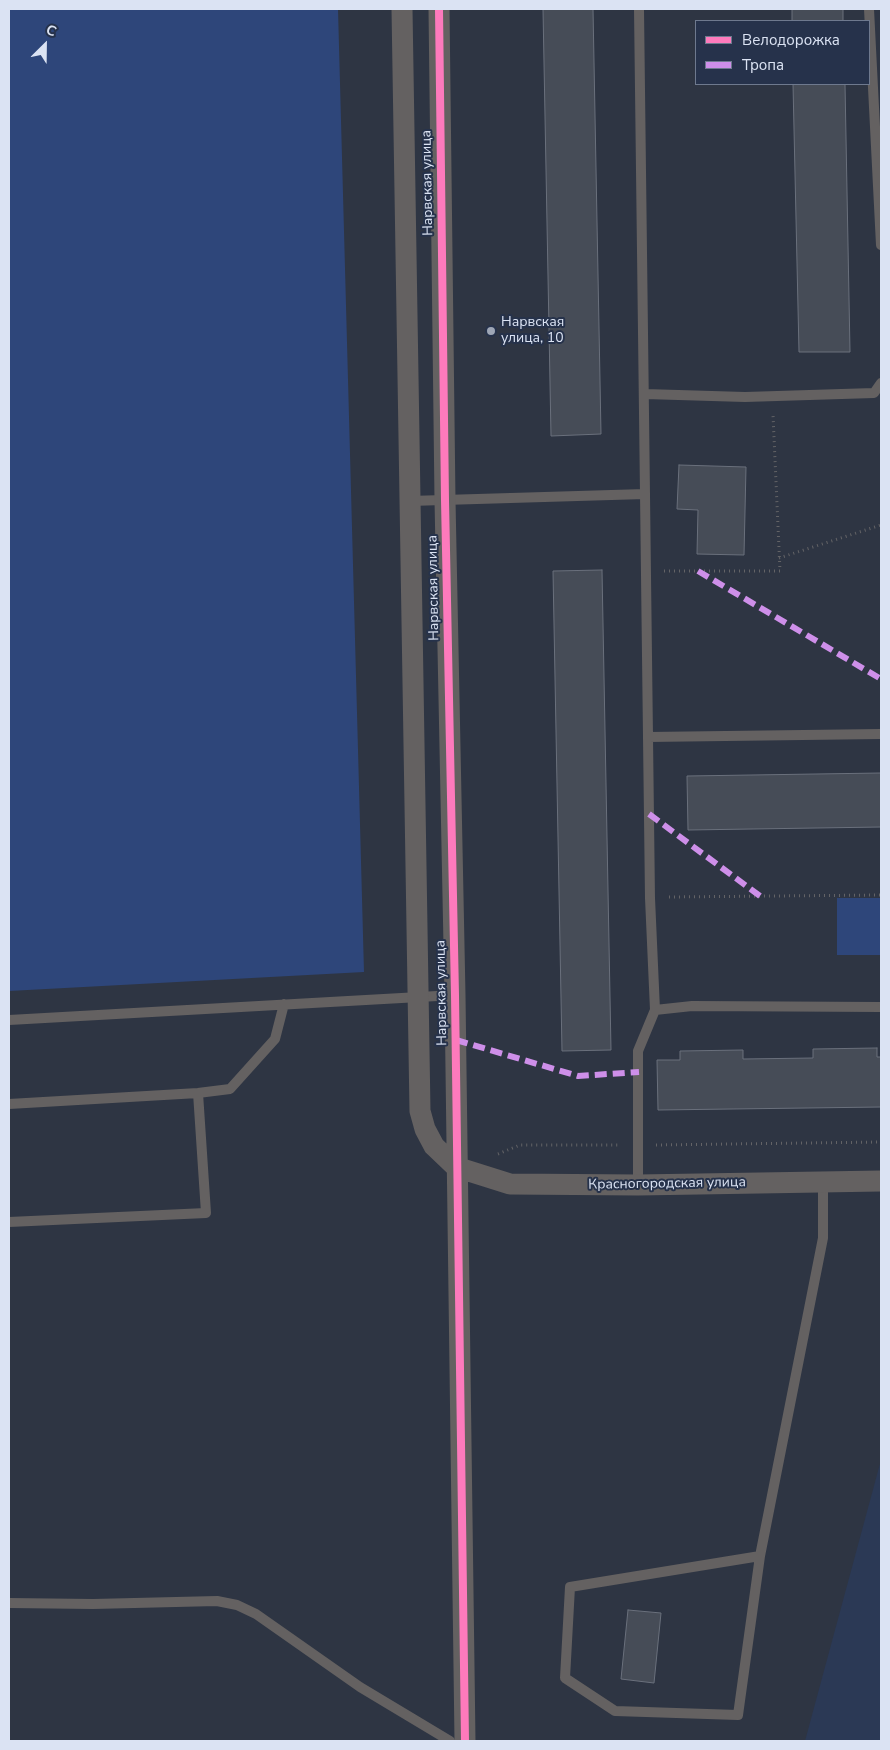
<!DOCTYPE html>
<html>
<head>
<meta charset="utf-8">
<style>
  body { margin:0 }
  #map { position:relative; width:890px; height:1750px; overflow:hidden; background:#2e3543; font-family:"Nunito Sans",sans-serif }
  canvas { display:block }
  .frame { position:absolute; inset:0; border:10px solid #dbe3f3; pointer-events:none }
  .legend { position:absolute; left:695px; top:20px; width:175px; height:65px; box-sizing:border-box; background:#26324b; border:1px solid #6e798e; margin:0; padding:6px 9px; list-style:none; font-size:15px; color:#dbe3f3 }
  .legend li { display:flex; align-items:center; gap:10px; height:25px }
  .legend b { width:25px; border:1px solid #6e798e }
  .north { position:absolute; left:20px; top:20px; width:50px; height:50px; -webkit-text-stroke:4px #26324b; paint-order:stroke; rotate:23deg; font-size:14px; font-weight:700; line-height:20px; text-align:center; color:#dbe3f3 }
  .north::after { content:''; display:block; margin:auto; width:18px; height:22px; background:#dbe3f3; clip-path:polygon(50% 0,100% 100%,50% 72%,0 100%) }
</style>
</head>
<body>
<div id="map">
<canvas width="890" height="1750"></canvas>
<div class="frame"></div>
<ul class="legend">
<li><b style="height:6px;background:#fd7abc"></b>Велодорожка</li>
<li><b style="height:6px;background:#ce8fe9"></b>Тропа</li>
</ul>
<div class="north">С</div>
</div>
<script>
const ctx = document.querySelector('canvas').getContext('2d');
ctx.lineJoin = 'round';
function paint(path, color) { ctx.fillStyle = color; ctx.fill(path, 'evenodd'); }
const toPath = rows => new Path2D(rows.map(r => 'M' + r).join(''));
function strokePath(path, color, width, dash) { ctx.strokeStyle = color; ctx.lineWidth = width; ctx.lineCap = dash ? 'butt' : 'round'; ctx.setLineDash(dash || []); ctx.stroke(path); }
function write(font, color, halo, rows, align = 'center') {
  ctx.font = font + ' "Nunito Sans",sans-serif'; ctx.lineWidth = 4; ctx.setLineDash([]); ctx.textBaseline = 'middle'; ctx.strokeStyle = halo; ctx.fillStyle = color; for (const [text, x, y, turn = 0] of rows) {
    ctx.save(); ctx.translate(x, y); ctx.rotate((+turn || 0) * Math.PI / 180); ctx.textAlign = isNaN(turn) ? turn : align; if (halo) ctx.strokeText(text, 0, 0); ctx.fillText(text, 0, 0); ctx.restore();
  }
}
paint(toPath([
  [881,1460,881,1741,805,1741]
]), '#2b3955');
paint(toPath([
  [9,9,338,9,364,972,9,991],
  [837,898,881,898,881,955,837,955]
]), '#2e467a');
const building = toPath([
  [543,9,593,9,601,434,551,436,543,9],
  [792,9,843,9,843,21,792,21,792,9],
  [793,84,845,84,850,352,799,352,793,84],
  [679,465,746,467,744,555,697,554,698,510,677,509,679,465],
  [602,570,611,1050,562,1051,553,571,602,570],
  [881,773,881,827,688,830,687,776,881,773],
  [877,1048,877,1057,881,1057,881,1107,658,1110,657,1060,680,1060,680,1051,743,1050,743,1059,813,1058,813,1049,877,1048],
  [628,1610,661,1613,654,1683,621,1679,628,1610]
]);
paint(building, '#464c57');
strokePath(building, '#6a707c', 1);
strokePath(toPath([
  [779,558,881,525],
  [664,571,780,571,773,415],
  [669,897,881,895],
  [656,1145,881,1142],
  [498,1154,520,1145,620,1145]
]), '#636366', 3, [1, 4]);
strokePath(toPath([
  [869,9,881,245],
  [645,394,745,397,874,393,881,383],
  [410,501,645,494],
  [648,737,881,734],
  [655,1010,692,1006,881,1007],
  [9,1020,455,995],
  [9,1104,198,1093,230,1089,275,1039,284,1004],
  [638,1185,638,1051,655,1010,650,898,639,9],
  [9,1222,206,1213,198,1093],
  [760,1556,570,1587,565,1678,615,1711,738,1715,760,1556,823,1238,823,1182],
  [9,1603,93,1604,217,1601,237,1605,256,1614,360,1687,450,1741]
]), '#646161', 10);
strokePath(toPath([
  [402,9,420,1111,425,1129,434,1146,456,1167,510,1184,638,1185,881,1181],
  [439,9,445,500,455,995,465,1741]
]), '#646161', 21);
strokePath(toPath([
  [698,571,881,679],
  [649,814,760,896],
  [456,1040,578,1076,639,1072]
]), '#ce8fe9', 6, [12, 6]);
strokePath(toPath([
  [439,9,445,500,455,995,465,1741]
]), '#fd7abc', 8);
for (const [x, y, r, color] of [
  [491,331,5,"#9ea6b5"]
]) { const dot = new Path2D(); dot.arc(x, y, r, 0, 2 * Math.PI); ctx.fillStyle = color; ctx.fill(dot); strokePath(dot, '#26324b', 2); }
write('14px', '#dbe3f3', '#26324b', [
  ["Нарвская улица",428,183,-91],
  ["Нарвская улица",434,588,-91],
  ["Нарвская улица",442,993,-91],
  ["Красногородская улица",667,1184,-1]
]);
write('14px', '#dbe3f3', '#26324b', [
  ["Нарвская",501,323],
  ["улица, 10",501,339]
], 'left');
</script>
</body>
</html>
